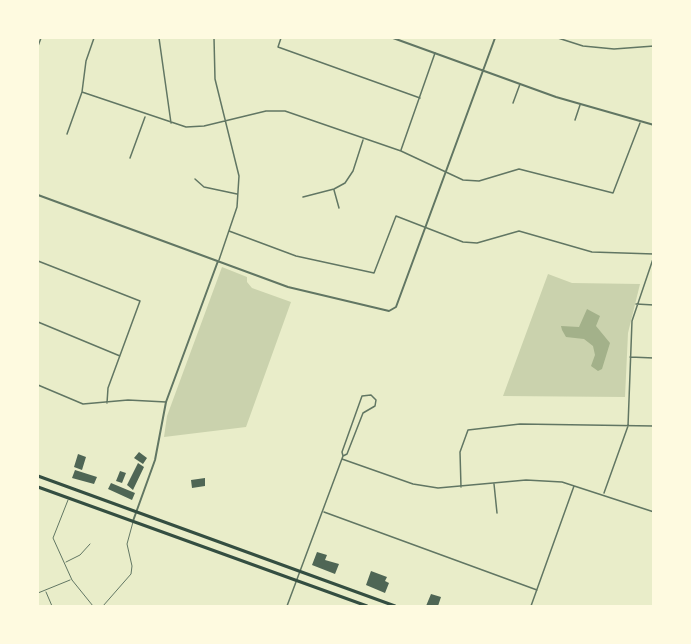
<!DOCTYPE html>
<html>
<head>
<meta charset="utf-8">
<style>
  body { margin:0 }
  #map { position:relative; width:691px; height:644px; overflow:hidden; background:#e9edc9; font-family:"Sofia Sans Condensed",sans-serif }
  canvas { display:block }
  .frame { position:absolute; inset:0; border:39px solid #fefae0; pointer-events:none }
</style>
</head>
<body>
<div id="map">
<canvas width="691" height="644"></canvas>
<div class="frame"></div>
</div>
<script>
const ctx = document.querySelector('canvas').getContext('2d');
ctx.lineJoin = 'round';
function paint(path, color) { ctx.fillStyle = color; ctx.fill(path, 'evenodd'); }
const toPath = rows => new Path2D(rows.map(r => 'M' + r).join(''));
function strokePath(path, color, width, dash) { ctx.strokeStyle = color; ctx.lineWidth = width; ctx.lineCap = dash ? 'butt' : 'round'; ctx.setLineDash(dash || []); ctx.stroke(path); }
paint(toPath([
  [222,267,247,277,247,282,252,288,291,302,246,427,164,437,167,416],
  [548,274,572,283,640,284,628,333,625,397,503,396]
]), '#cad2ad');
paint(toPath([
  [587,309,600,316,596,326,610,343,602,369,598,371,591,366,595,355,593,346,584,339,566,337,562,330,561,326,579,327]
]), '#a3b18a');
paint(toPath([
  [139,452,147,458,143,464,134,458],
  [78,454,86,457,82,470,74,467],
  [138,463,144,467,133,490,127,485],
  [75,470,97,477,94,484,72,478],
  [120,471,126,473,122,483,116,481],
  [205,478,205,486,192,488,191,480],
  [111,483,135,493,132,500,108,489],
  [317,552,327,555,325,560,339,564,335,574,312,565],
  [371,571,387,577,385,581,389,583,385,593,366,585],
  [431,594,441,597,438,606,426,606]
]), '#4f6655');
strokePath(toPath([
  [68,500,53,538,72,580,93,606],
  [66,562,80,555,90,544],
  [46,592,52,606],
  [38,593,70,580],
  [103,606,131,574,132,566,127,544,133,522]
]), '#617663', 1);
strokePath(toPath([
  [159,38,171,123],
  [214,38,215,79,239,176,237,207,219,260],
  [281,38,278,47,420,98],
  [558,38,583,46,614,49,654,46],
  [38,46,41,38],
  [82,92,186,127,204,126,266,111,285,111,401,151,463,180,479,181,519,169,613,193,640,123],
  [513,103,520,84],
  [575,120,580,105],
  [67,134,82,92,86,61,94,38],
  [401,150,435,53],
  [130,158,145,117],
  [195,179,204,187,237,194],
  [334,190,339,208],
  [303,197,334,189,345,183,353,171,363,140],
  [229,231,296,256,374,273,396,216,463,242,477,243,519,231,592,252,654,254],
  [38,261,140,301,108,388,107,403],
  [636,304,654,305],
  [38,322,120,356],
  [630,357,654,358],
  [38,385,83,404,128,400,166,402],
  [342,459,413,484,438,488,526,480,562,482,654,512],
  [494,484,497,513],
  [461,487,460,452,468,430,520,424,654,426],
  [604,493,628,426,632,321,654,256],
  [324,512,537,590],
  [287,606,343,456,347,454,363,413,375,406,376,400,371,395,362,396,342,452,343,456],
  [531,606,574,486]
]), '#617663', 1.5);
strokePath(toPath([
  [393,38,556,97,654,125],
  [38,195,288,287,389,311,396,307,495,38],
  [133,521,155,460,166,402,218,261]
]), '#617663', 2);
strokePath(toPath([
  [38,476,395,606],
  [38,487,367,606]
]), '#344e41', 3);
</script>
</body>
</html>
